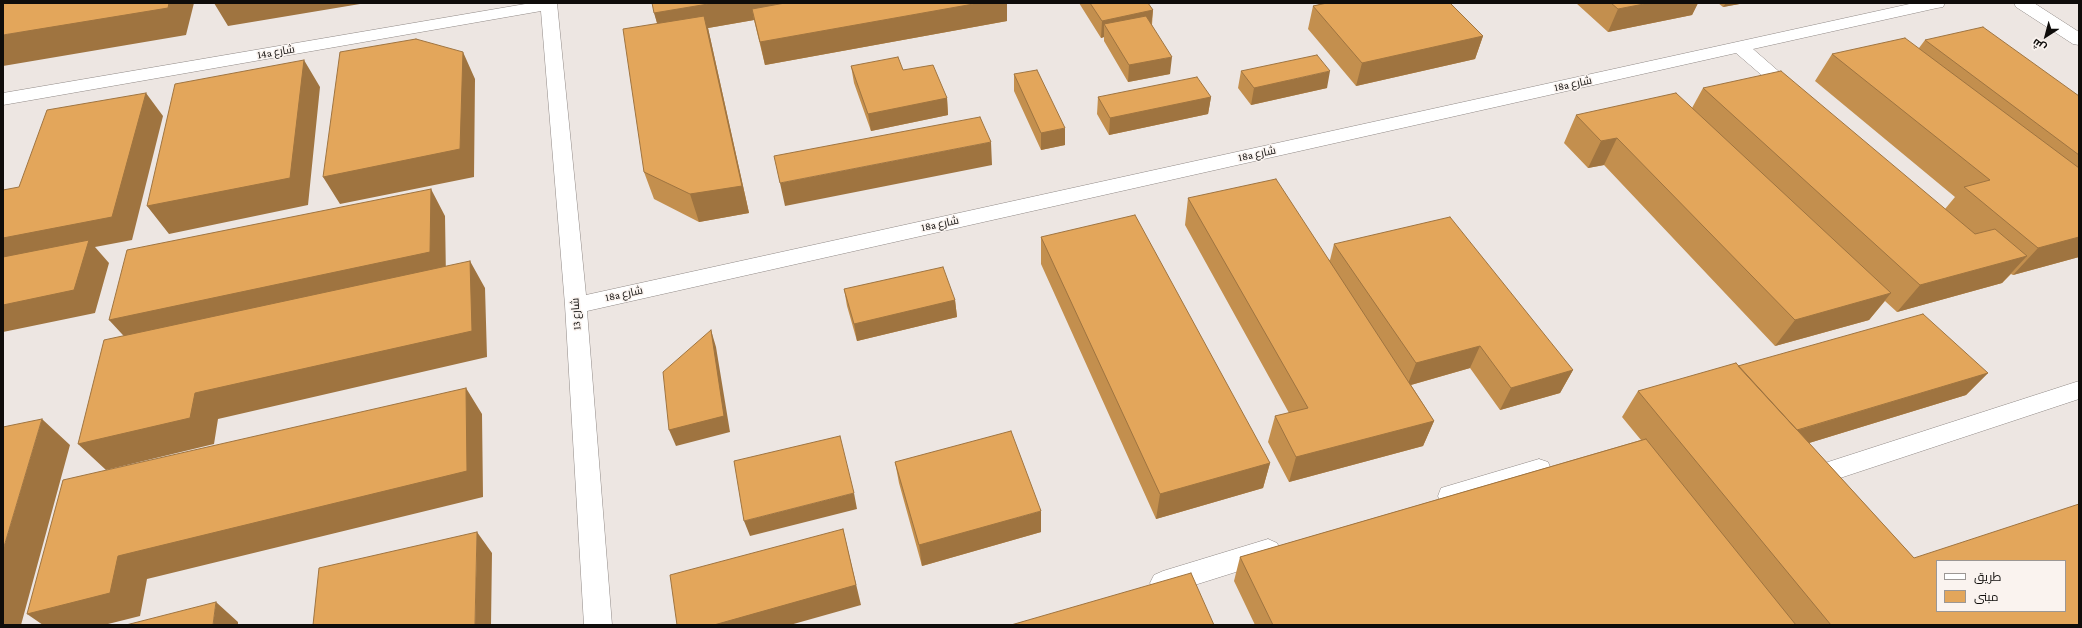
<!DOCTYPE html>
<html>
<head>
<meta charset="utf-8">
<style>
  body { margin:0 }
  #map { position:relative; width:2082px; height:628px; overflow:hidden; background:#ede6e2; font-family:"Crimson Pro",Cairo,serif }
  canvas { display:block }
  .frame { position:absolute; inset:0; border:4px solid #0f0d0b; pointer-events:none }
  .legend { position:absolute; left:1936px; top:560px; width:130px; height:52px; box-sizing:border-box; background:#faf3ef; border:1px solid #9c9794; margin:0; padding:5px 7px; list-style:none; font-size:12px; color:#0f0d0b }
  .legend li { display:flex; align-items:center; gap:8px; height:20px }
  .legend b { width:20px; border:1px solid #9c9794 }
  .north { position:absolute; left:2026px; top:16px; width:40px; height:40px; -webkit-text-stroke:3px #faf3ef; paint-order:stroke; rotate:216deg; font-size:11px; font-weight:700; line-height:16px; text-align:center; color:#0f0d0b }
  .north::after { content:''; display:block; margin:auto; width:14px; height:18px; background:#0f0d0b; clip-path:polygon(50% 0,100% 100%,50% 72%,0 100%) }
</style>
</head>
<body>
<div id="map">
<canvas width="2082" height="628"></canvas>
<div class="frame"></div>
<ul class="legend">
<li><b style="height:5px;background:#fff"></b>طريق</li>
<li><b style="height:11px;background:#e3a65b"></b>مبنى</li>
</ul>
<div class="north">ش</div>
</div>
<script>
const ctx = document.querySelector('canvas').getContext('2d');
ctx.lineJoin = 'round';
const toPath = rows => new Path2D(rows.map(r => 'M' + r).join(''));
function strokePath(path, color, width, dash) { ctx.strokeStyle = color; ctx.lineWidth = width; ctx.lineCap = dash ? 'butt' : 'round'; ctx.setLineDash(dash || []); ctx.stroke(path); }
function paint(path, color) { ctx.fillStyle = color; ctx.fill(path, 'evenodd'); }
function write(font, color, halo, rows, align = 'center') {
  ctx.font = font + ' "Crimson Pro",Cairo,serif'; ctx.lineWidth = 3; ctx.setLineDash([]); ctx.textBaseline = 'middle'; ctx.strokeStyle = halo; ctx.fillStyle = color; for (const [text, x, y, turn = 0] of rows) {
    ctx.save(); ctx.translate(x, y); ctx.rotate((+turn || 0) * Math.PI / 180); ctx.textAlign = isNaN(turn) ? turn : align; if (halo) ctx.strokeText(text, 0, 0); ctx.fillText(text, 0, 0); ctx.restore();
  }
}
const minor = toPath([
  [531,3,557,3,586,295,1914,3,1945,3,1943,7,1937,8,1753,49,1799,89,1802,93,1799,97,1793,99,1787,97,1736,53,587,311,612,625,584,625,565,305,541,11,3,105,3,93,531,3],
  [2014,3,2034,3,2079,32,2079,45,2073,44,2016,7,2014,3],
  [2079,381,2079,399,1828,482,1819,479,1816,472,1819,465,1828,462,2079,381],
  [1539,459,1548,462,1551,469,1548,476,1450,507,1441,504,1438,496,1441,488,1539,459],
  [1268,539,1277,543,1281,551,1277,559,1163,595,1154,591,1150,583,1154,575,1163,571,1268,539]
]);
strokePath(minor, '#918a87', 1);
paint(minor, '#fff');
paint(toPath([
  [652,3,1007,3,1007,21,765,65,754,20,708,28,749,213,699,222,654,199,644,172,657,23],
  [1079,3,1148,3,1153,10,1152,25,1170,74,1128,82,1104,41,1104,37,1101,38],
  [1325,3,1450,3,1483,36,1475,59,1356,86,1308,29,1313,6],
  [1576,3,1698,3,1692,15,1608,32],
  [1718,3,1745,3,1723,7],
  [1925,40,2079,96,2079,257,2013,275,2011,274,2002,283,1897,312,1885,301,1869,320,1775,346,1604,165,1588,168,1564,143,1576,115,1692,108,1703,88,1945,209,1955,197,1815,81,1832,54,1919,48],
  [851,66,903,70,947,98,948,115,871,131,854,83],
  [1241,71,1327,88,1251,105,1238,88],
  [1014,74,1065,145,1041,150,1014,91],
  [1098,97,1211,97,1208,114,1109,135,1097,114],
  [1188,198,1330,260,1334,244,1573,370,1560,393,1500,410,1470,368,1411,385,1434,421,1423,446,1289,482,1268,442,1275,416,1289,413,1185,225],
  [1041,237,1270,463,1263,488,1156,519,1041,264],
  [844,289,955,300,957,317,857,341,847,306],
  [1738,366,1988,373,1966,395,1809,443,1914,558,2079,625,1255,625,1234,581,1240,557,1641,440,1622,417,1638,391],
  [895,462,1041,532,922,566,899,483]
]), '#c38f4e');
paint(toPath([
  [169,3,194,3,186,35,3,66,3,35],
  [214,3,366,3,228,26],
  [714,3,847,3,752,9,754,20,708,28,749,213,699,222,690,194,661,36,654,13],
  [979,3,1007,3,1007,21,765,65,760,42],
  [1649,3,1698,3,1692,15,1608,32,1618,9],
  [1726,3,1745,3,1723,7],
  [1153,10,1151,27,1104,24,1104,37,1101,38,1102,21],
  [1483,36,1475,59,1356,86,1362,63],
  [463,52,475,79,474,177,340,204,323,177],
  [1172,57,1170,74,1128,82,1129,65],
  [304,60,320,87,308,205,169,234,147,206],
  [1330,71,1327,88,1251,105,1254,88],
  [146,93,163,116,132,240,95,247,109,263,95,313,3,332,3,238],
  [1211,97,1208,114,1109,135,1110,118],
  [947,98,948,115,871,131,868,114],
  [1065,128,1065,145,1041,150,1041,133],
  [1617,138,1604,165,1588,168,1601,141],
  [991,142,992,165,785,206,780,183],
  [431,189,445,216,446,279,134,347,109,320],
  [2079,237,2079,257,2013,275,2038,248],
  [2027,256,2002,283,1897,312,1920,285],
  [470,261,485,288,487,357,218,419,214,444,106,470,78,444,195,393],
  [1891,293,1869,320,1775,346,1795,320],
  [955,300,957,317,857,341,854,324],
  [711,330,716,347,730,432,676,446,669,430],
  [1480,346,1470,368,1407,386,1416,363],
  [1573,370,1560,393,1500,410,1511,388],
  [1988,373,1966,395,1773,454,1792,432],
  [466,388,482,414,483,497,147,579,140,616,104,625,43,625,27,614,118,556],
  [42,419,70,445,21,625,3,625,3,550],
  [1434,421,1423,446,1289,482,1296,457],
  [1270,463,1263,488,1156,519,1160,494],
  [854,493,857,509,750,536,744,521],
  [1041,511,1041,532,922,566,919,545],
  [843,529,861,605,790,625,714,625],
  [477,532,492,553,491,625,475,625],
  [216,602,238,622,238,625,213,625]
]), '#9f7440');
const building = toPath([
  [3,3,169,3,168,8,3,35,3,3],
  [652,3,714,3,654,13,652,3],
  [785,3,979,3,760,42,752,9,785,3],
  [1090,3,1148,3,1153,10,1102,21,1090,3],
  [1327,3,1450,3,1483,36,1362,63,1313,6,1327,3],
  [1611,3,1649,3,1618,9,1611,3],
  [704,16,742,186,690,194,644,172,623,29,704,16],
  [1146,16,1172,57,1129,65,1104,24,1146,16],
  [1983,27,2079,96,2079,155,1925,40,1983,27],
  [1905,38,2079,168,2079,237,2038,248,1964,187,1990,180,1832,54,1905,38],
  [416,39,463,52,460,149,323,177,340,52,416,39],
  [1317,55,1330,71,1254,88,1241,71,1317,55],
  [898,57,903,70,933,65,947,98,868,114,851,66,898,57],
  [304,60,290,178,147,206,175,84,304,60],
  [1037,70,1065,128,1041,133,1014,74,1037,70],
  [1781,71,1975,234,1995,229,2027,256,1920,285,1703,88,1781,71],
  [1197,77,1211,97,1110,118,1098,97,1197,77],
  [146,93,112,217,3,238,3,190,19,187,47,110,146,93],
  [1676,93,1891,293,1795,320,1617,138,1601,141,1576,115,1676,93],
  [980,117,991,142,780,183,774,156,980,117],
  [1276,179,1434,421,1296,457,1275,416,1308,408,1188,198,1276,179],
  [431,189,430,252,109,320,127,250,431,189],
  [1135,215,1270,463,1160,494,1041,237,1135,215],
  [1450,217,1573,370,1511,388,1480,346,1416,363,1334,244,1450,217],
  [89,240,74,290,3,305,3,257,89,240],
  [470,261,472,331,195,393,190,418,78,444,104,340,470,261],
  [943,267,955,300,854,324,844,289,943,267],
  [1923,314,1988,373,1797,430,1738,366,1923,314],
  [711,330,724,416,669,430,663,372,711,330],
  [1736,363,1914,558,2079,504,2079,625,1831,625,1638,391,1736,363],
  [1937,561,2065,561,2065,611,1937,611,1937,561],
  [466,388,467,471,118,556,110,593,27,614,63,480,466,388],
  [42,419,3,550,3,427,42,419],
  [1011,431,1041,511,919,545,895,462,1011,431],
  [840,436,854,493,744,521,734,461,840,436],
  [1646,439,1796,625,1273,625,1240,557,1646,439],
  [843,529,856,585,714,625,677,625,670,575,843,529],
  [477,532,475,625,313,625,319,568,477,532],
  [1191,573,1214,625,1011,625,1191,573],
  [216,602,213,625,126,625,216,602]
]);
paint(building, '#e3a65b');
strokePath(building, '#9f7440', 1);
write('11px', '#0f0d0b', '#faf3ef', [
  ["14a شارع",276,52,-10],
  ["18a شارع",1573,84,-12],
  ["18a شارع",1257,154,-12],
  ["18a شارع",940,224,-12],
  ["18a شارع",624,294,-12],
  ["شارع 13",576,314,-94]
]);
</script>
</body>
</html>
